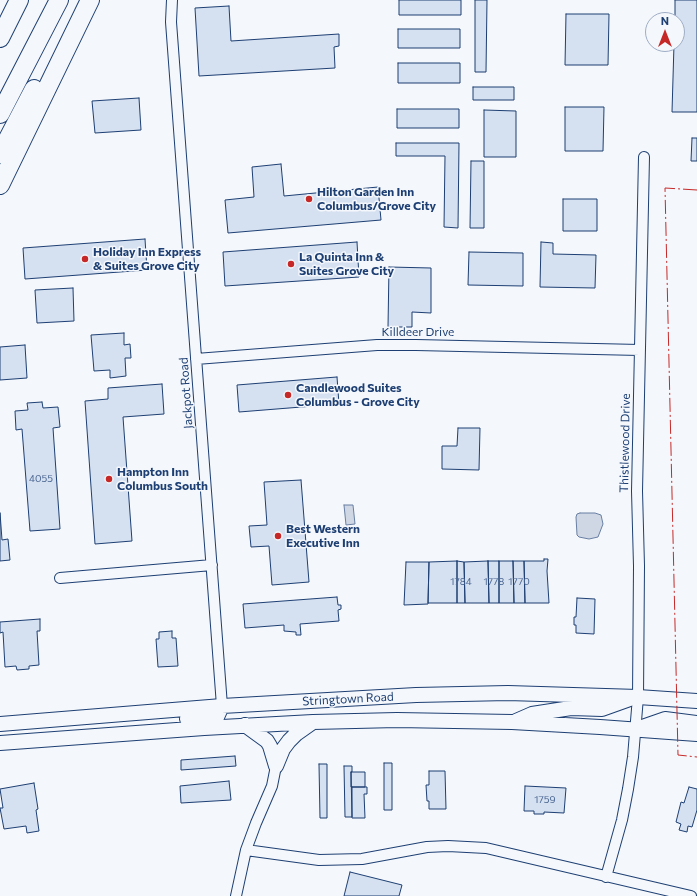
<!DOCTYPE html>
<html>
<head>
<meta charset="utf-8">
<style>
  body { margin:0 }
  #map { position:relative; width:697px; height:896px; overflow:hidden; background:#f4f7fb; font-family:Commissioner,sans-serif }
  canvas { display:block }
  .north { position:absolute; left:645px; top:12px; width:40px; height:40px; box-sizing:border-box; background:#f4f7fb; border:1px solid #9eadc5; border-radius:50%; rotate:0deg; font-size:11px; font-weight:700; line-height:16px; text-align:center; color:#1d3f73 }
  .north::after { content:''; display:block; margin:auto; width:14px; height:18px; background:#c62828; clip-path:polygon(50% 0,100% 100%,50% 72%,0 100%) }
</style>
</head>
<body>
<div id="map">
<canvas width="697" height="896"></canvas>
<div class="north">N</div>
</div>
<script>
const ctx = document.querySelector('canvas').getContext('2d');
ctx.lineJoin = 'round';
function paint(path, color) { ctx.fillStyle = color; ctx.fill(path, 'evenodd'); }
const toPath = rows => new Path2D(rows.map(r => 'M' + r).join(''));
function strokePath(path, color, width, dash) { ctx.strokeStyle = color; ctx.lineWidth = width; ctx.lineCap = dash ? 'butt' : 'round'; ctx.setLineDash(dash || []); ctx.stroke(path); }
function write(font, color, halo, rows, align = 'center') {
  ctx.font = font + ' Commissioner,sans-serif'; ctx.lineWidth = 3; ctx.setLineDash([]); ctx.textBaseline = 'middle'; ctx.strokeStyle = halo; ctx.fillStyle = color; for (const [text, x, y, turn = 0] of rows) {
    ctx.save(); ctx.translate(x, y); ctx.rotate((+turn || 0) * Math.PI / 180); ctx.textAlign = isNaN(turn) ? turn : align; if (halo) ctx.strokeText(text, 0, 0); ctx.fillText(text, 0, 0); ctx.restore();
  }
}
const water = toPath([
  [344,505,353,505,355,524,346,525,344,505],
  [580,513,595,513,601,515,603,524,598,537,589,539,579,537,577,535,576,517,577,514,580,513]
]);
paint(water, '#cfd7e4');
strokePath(water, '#687fa3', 1);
const building = toPath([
  [399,0,461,0,461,15,399,15,399,0],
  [475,0,487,0,486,72,475,72,475,0],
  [675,0,697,0,697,112,672,112,674,44,677,44,677,20,675,20,675,0],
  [229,6,231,41,339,34,339,46,334,47,335,68,199,76,195,8,229,6],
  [566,14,609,14,608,65,565,65,566,14],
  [398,29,460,29,460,48,398,48,398,29],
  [398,63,460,63,460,83,398,83,398,63],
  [473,87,514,87,514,100,473,100,473,87],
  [139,98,141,130,95,133,92,101,139,98],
  [565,107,604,107,603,151,565,151,565,107],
  [397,109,459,109,459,128,397,128,397,109],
  [484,110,516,111,516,157,484,157,484,110],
  [692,138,697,138,697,161,691,161,692,138],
  [396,143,459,143,458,228,444,227,445,156,396,156,396,143],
  [471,161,484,161,484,228,470,228,471,161],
  [281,164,284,196,378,187,381,220,228,233,225,200,254,197,252,167,281,164],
  [563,199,597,199,597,231,563,231,563,199],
  [145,239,147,270,25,279,23,248,145,239],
  [357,242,359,277,225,286,223,252,357,242],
  [541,242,553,243,553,254,596,255,595,288,540,287,541,242],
  [469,252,523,253,523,286,468,285,469,252],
  [389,267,431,268,431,313,412,312,412,327,388,327,389,267],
  [73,288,74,321,37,323,35,290,73,288],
  [124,333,124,345,130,344,131,358,125,358,126,376,110,378,110,370,94,371,91,335,124,333],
  [25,345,27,378,0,380,0,347,25,345],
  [337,377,339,404,239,412,237,385,337,377],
  [162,384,164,414,123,417,132,541,95,544,85,401,108,399,108,388,162,384],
  [42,402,43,408,58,407,60,427,53,428,60,529,30,531,22,429,16,430,15,411,28,410,27,403,42,402],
  [458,428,480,428,479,470,442,469,442,446,457,446,458,428],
  [301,480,309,582,272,585,269,546,251,547,249,526,267,525,264,482,301,480],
  [0,513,2,540,8,539,10,560,0,561,0,513],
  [544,559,548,559,547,571,549,603,525,603,524,561,544,561,544,559],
  [457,561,464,562,465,603,457,603,457,561],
  [457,561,457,603,428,603,429,562,457,561],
  [488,561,499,561,499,603,489,603,488,561],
  [488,561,489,603,465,603,464,562,488,561],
  [499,561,513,561,514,603,499,603,499,561],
  [513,561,524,561,525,603,514,603,513,561],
  [406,562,429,562,428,604,404,605,406,562],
  [337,597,338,605,341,605,341,609,338,610,339,621,300,624,301,635,296,635,296,632,284,631,284,625,245,628,243,604,337,597],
  [577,598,595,599,594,634,576,633,576,625,574,625,574,617,576,617,577,598],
  [40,619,40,631,37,631,39,665,29,666,29,669,17,670,16,666,5,667,3,632,0,633,0,622,40,619],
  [172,631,172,638,176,638,178,666,158,667,156,639,159,639,159,632,172,631],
  [235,756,236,766,181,770,181,760,235,756],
  [384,763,392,763,392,810,384,810,384,763],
  [319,764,327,764,327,818,320,818,319,764],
  [344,766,352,766,352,772,351,772,352,817,345,817,344,766],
  [429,771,445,771,446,809,429,809,429,801,427,801,426,785,429,785,429,771],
  [351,772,365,772,365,787,351,787,351,772],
  [229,781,231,800,181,803,180,786,229,781],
  [34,783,38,809,36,810,39,831,27,833,26,826,4,829,0,808,3,808,0,789,34,783],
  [525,786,566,788,564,813,544,812,544,814,534,814,534,811,524,811,525,786],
  [352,787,367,787,367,794,364,794,365,818,352,818,352,787],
  [689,787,697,789,697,810,692,827,688,826,687,832,679,830,681,824,676,822,681,802,684,803,689,787],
  [350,872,402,885,399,896,344,896,350,872]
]);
paint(building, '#d5e0f0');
strokePath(building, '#1d3f73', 1);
const street = toPath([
  [172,0,171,22,222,706],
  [196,359,377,345,416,345,640,350],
  [60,578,212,565],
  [246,850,319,860,362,859,427,847,448,846,486,848,691,896],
  [606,877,622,820,628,789,633,757,638,697,639,566,637,491,644,157],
  [236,896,246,850,256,823,272,786,276,766]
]);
const secondary = toPath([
  [187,719,217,717,222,706],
  [516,721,532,714,571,708,602,709,630,699],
  [0,724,222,706,416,695,508,693,638,697,697,701],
  [245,725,267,741,270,746,276,766],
  [642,727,665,719,697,723],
  [0,743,204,728,313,722,397,720,512,722,600,727,697,734],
  [276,766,283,749,289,741,296,734,313,722]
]);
const highway = toPath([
  [0,38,19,0],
  [0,114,59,0],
  [0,154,34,89],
  [0,185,90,0]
]);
strokePath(street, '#1d3f73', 12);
strokePath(secondary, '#1d3f73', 16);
strokePath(highway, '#1d3f73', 20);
strokePath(street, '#f4f7fb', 10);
strokePath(secondary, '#f4f7fb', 14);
strokePath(highway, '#f4f7fb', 18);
strokePath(toPath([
  [697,190,665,188,678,755,697,757]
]), '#c62828', 1, [14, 3, 2, 3]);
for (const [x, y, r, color] of [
  [309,199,4,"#c62828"],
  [85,259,4,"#c62828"],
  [291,264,4,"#c62828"],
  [288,395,4,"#c62828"],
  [109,479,4,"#c62828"],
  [278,536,4,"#c62828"]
]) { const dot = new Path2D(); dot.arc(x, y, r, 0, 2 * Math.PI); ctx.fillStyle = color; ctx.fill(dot); strokePath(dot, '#f4f7fb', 1.5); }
write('10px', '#4b6792', null, [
  ["4055",41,479],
  ["1784",461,582],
  ["1778",494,582],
  ["1770",519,582],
  ["1759",545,800]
]);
write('bold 12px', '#1d3f73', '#f4f7fb', [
  ["Hilton Garden Inn",317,192],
  ["Columbus/Grove City",317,206],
  ["Holiday Inn Express",93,252],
  ["& Suites Grove City",93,266],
  ["La Quinta Inn &",299,257],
  ["Suites Grove City",299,271],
  ["Candlewood Suites",296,388],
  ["Columbus - Grove City",296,402],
  ["Hampton Inn",117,472],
  ["Columbus South",117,486],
  ["Best Western",286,529],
  ["Executive Inn",286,543]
], 'left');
write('12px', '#1d3f73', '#f4f7fb', [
  ["Killdeer Drive",418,332],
  ["Jackpot Road",186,393,-94],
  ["Thistlewood Drive",625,443,-89],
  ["Stringtown Road",348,699,-3]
]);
</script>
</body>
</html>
